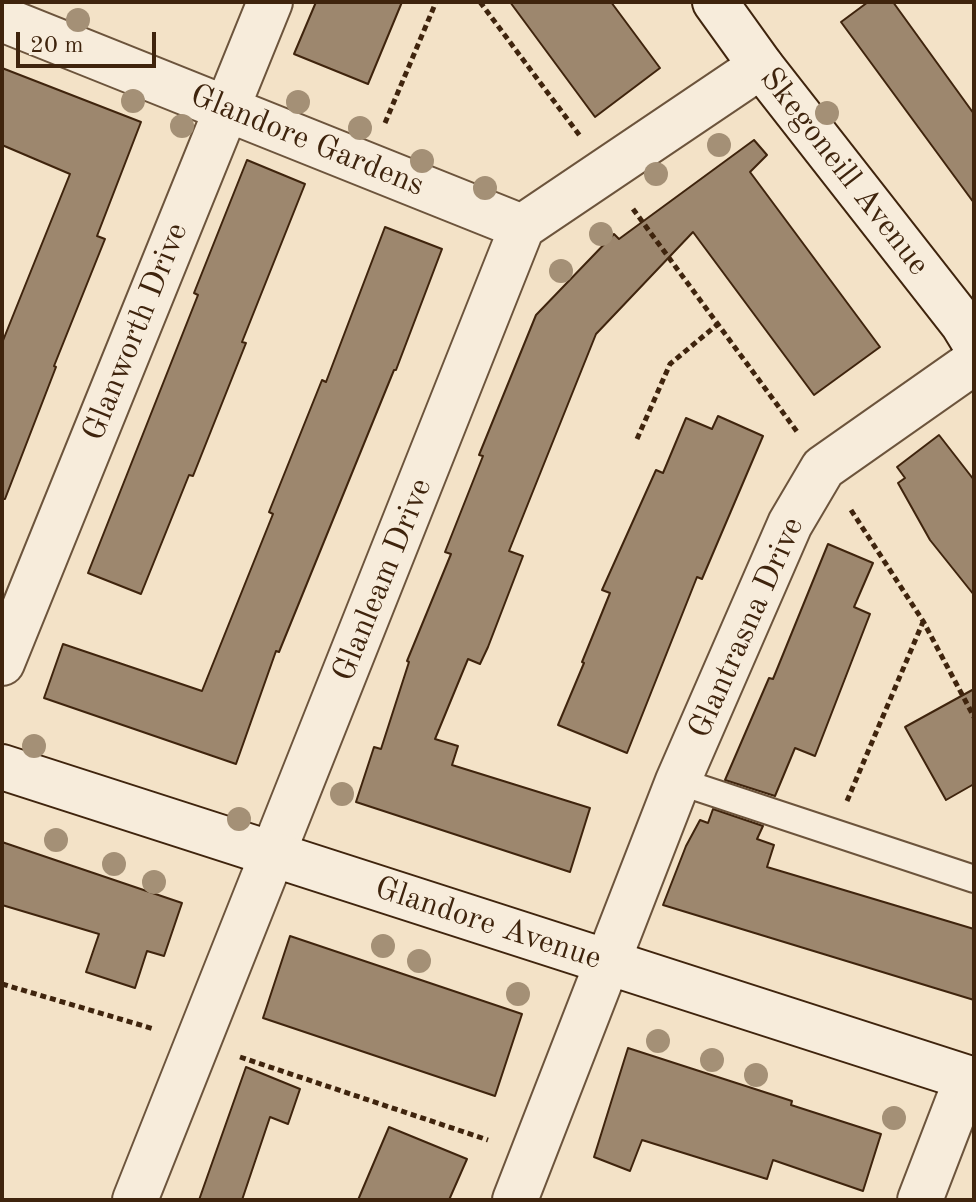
<!DOCTYPE html>
<html>
<head>
<meta charset="utf-8">
<style>
  body { margin:0 }
  #map { position:relative; width:976px; height:1202px; overflow:hidden; background:#f3e2c7; font-family:"Old Standard TT",serif }
  canvas { display:block }
  .frame { position:absolute; inset:0; border:4px solid #3f240d; pointer-events:none }
  .scale { position:absolute; left:16px; top:32px; width:140px; height:36px; box-sizing:border-box; border:4px solid #3f240d; border-top:0; padding-left:10px; font-size:24px; line-height:28px; white-space:nowrap; color:#3f240d; -webkit-text-stroke:6px #f7ecdb; paint-order:stroke }
</style>
</head>
<body>
<div id="map">
<canvas width="976" height="1202"></canvas>
<div class="frame"></div>
<div class="scale">20 m</div>
</div>
<script>
const ctx = document.querySelector('canvas').getContext('2d');
ctx.lineJoin = 'round';
function paint(path, color) { ctx.fillStyle = color; ctx.fill(path, 'evenodd'); }
const toPath = rows => new Path2D(rows.map(r => 'M' + r).join(''));
function strokePath(path, color, width, dash) { ctx.strokeStyle = color; ctx.lineWidth = width; ctx.lineCap = dash ? 'butt' : 'round'; ctx.setLineDash(dash || []); ctx.stroke(path); }
function write(font, color, halo, rows, align = 'center') {
  ctx.font = font + ' "Old Standard TT",serif'; ctx.lineWidth = 6; ctx.setLineDash([]); ctx.textBaseline = 'middle'; ctx.strokeStyle = halo; ctx.fillStyle = color; for (const [text, x, y, turn = 0] of rows) {
    ctx.save(); ctx.translate(x, y); ctx.rotate((+turn || 0) * Math.PI / 180); ctx.textAlign = isNaN(turn) ? turn : align; if (halo) ctx.strokeText(text, 0, 0); ctx.fillText(text, 0, 0); ctx.restore();
  }
}
const building = toPath([
  [316,2,402,2,368,84,294,54,316,2],
  [510,2,611,2,660,68,595,117,510,2],
  [868,2,893,2,974,114,974,203,841,22,868,2],
  [2,68,141,122,97,236,105,239,54,366,56,367,5,499,2,499,2,343,70,174,2,145,2,68],
  [754,140,767,155,750,172,880,347,814,395,693,232,596,334,509,551,523,556,488,647,480,664,468,659,435,739,458,746,452,765,590,808,570,872,356,802,374,747,381,749,409,662,407,661,451,554,445,552,483,456,479,455,536,315,614,234,619,239,754,140],
  [247,160,305,184,242,342,246,343,193,476,189,475,141,594,88,573,198,295,194,293,247,160],
  [385,227,442,249,396,370,394,370,279,652,276,651,236,764,44,698,63,644,202,691,273,514,269,512,322,380,326,382,385,227],
  [718,416,763,436,702,579,697,577,627,753,558,725,584,663,582,662,610,593,602,590,656,470,663,473,686,418,712,429,718,416],
  [939,435,974,480,974,595,930,540,898,483,905,478,897,467,939,435],
  [828,544,873,563,854,607,870,614,815,756,795,748,775,796,725,780,769,678,773,679,828,544],
  [974,689,974,784,946,800,905,727,974,689],
  [713,809,763,826,757,839,774,845,767,867,974,929,974,1000,663,905,686,846,700,820,708,823,713,809],
  [2,842,182,903,164,956,147,951,135,988,86,972,99,934,2,905,2,842],
  [290,936,522,1014,495,1096,263,1018,290,936],
  [628,1048,792,1101,791,1105,881,1134,863,1191,773,1160,767,1179,642,1140,630,1171,594,1157,628,1048],
  [246,1067,300,1089,288,1124,270,1117,242,1200,199,1200,246,1067],
  [389,1127,467,1159,449,1200,358,1200,389,1127]
]);
paint(building, '#9d876e');
strokePath(building, '#3f240d', 2);
const lane = toPath([
  [678,781,974,879]
]);
const street = toPath([
  [2,19,522,227],
  [2,663,270,2],
  [135,1200,522,227,761,66],
  [515,1200,678,781,790,524,823,468,974,362],
  [920,1200,967,1078]
]);
const secondary = toPath([
  [715,2,761,66,963,324,974,342],
  [2,767,974,1080]
]);
strokePath(lane, '#6c543c', 30);
strokePath(street, '#6c543c', 48);
strokePath(secondary, '#3f240d', 48);
strokePath(toPath([
  [480,2,580,136],
  [385,123,436,2],
  [633,209,798,433],
  [637,439,670,364,718,324],
  [851,510,923,621,974,717],
  [847,801,923,622],
  [2,984,154,1029],
  [240,1057,488,1140]
]), '#3f240d', 5, [6, 4]);
strokePath(lane, '#f7ecdb', 26);
strokePath(street, '#f7ecdb', 44);
strokePath(secondary, '#f7ecdb', 44);
ctx.fillStyle = '#a49076';
for (const [x, y] of [
  [78,20],
  [133,101],
  [298,102],
  [827,113],
  [182,126],
  [360,128],
  [719,145],
  [422,161],
  [656,174],
  [485,188],
  [601,234],
  [561,271],
  [34,746],
  [342,794],
  [239,819],
  [56,840],
  [114,864],
  [154,882],
  [383,946],
  [419,961],
  [518,994],
  [658,1041],
  [712,1060],
  [756,1075],
  [894,1118]
]) { ctx.beginPath(); ctx.arc(x, y, 12, 0, 2 * Math.PI); ctx.fill(); }
write('32px', '#3f240d', '#f7ecdb', [
  ["Glandore Gardens",307,141,22],
  ["Skegoneill Avenue",844,172,52],
  ["Glanworth Drive",136,332,-68],
  ["Glanleam Drive",383,580,-68],
  ["Glantrasna Drive",747,628,-66],
  ["Glandore Avenue",488,924,18]
]);
</script>
</body>
</html>
